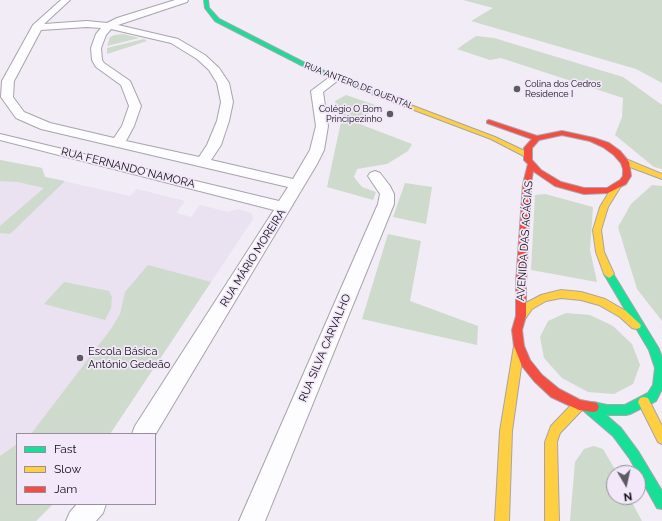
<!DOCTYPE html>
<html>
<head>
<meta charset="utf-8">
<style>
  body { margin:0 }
  #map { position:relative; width:662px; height:521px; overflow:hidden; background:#f1ecf5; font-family:Raleway,sans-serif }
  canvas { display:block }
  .legend { position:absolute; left:16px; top:433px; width:140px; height:72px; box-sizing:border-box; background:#f2e8f9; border:1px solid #97909c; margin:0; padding:5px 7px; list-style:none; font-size:12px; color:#0e0b11 }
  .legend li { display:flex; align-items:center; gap:8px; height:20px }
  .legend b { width:20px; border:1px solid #97909c }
  .north { position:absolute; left:606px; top:465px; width:40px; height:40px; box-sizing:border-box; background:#f2e8f9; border:1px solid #97909c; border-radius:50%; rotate:171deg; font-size:11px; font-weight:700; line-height:16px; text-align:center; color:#0e0b11 }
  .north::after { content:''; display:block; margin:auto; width:14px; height:18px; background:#5d5a61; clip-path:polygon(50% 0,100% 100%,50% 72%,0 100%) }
</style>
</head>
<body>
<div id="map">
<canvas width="662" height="521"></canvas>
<ul class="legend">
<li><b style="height:5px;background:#16e098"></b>Fast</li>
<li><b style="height:5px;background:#ffcf43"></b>Slow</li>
<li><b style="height:5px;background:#f24e42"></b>Jam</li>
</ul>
<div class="north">N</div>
</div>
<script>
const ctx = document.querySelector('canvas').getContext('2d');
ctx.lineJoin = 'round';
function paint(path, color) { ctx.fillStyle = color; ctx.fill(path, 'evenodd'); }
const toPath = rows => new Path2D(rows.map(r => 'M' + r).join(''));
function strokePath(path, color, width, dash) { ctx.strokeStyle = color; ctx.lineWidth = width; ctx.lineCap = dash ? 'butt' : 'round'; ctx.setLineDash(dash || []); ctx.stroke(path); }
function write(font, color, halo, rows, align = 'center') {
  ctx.font = font + ' Raleway,sans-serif'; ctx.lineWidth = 3.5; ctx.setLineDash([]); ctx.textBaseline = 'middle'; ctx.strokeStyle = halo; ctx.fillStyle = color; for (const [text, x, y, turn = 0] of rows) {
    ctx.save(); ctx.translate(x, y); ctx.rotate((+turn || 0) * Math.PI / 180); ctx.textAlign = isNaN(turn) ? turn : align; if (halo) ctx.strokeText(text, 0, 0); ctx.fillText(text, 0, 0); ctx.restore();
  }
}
paint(toPath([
  [0,160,42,168,45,177,130,196,137,189,185,201,176,213,191,217,200,205,228,212,238,209,251,213,253,219,110,434,17,434,17,504,53,504,36,521,0,521]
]), '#eae1f1');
paint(toPath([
  [463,0,662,0,662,83,636,69,471,21,493,8],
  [123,34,139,38,107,46,110,37,115,35],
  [476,36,494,38,623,77,662,105,662,169,654,167,615,135,622,117,623,98,501,58,490,60,457,49],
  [144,39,147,41,107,54,107,48],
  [346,95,378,106,357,123,412,144,408,151,387,164,357,169,354,177,362,187,376,192,373,200,327,187,341,122,335,101],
  [0,160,42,168,45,177,65,181,10,234,0,233,0,226,44,188,18,182,0,181],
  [405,183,432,187,426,224,393,217],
  [652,185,662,186,662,321,637,289,618,227,631,204],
  [545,194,593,207,590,250,597,282,531,270,535,195],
  [388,234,421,241,410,301,478,326,477,345,362,319],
  [148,265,211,282,110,434,31,434,111,329,120,314,125,292],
  [64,282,109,291,112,297,111,308,105,320,44,304],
  [566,313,590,315,613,326,632,344,640,365,633,384,614,394,588,392,562,378,544,358,540,337,548,321],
  [17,444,17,504,53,504,36,521,0,521,0,456],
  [594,446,603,449,617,473,614,473,614,497,629,497,642,521,570,521,575,462,584,449]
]), '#cedacb');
const street = toPath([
  [61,0,70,0,44,24,87,21,107,23,117,18,175,0,188,0,187,2,118,25,178,39,205,55,219,68,229,83,233,102,229,121,221,145,211,160,293,179,310,150,316,126,311,91,331,76,339,76,341,78,323,92,328,126,324,150,317,164,155,435,132,434,135,426,274,210,0,140,0,134,279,201,288,187,41,129,16,118,1,97,2,81,33,25,61,0],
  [87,27,101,28,96,34,91,48,92,60,96,67,121,85,129,106,122,126,114,138,50,123,24,112,13,97,14,81,41,30,87,27],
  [111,29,171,43,197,59,209,70,217,83,221,102,217,121,207,145,199,157,126,141,134,126,141,106,130,81,104,63,102,60,101,48,106,35,111,29],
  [375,171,380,173,390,186,394,194,394,204,265,521,239,521,378,204,380,194,368,176,370,173,375,171],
  [77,504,106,504,103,513,96,521,66,521,70,512,77,504]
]);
const fast = toPath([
  [204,0,208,0,209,8,219,19,305,63,382,95,377,96,301,65,215,21,205,8,204,0],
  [609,270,612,272,659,349,662,358,662,389,656,401,630,414,626,415,606,415,621,428,638,451,662,491,662,509,657,508,630,459,613,436,585,412,583,408,585,404,593,402,607,405,625,405,648,393,653,385,655,368,649,350,604,274,606,272,609,270]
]);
const slow = toPath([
  [379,93,495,137,531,154,530,156,524,156,491,139,377,96,376,95,379,93],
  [622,160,628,160,662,174,662,179,622,164,622,160],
  [614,184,617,184,621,186,608,207,601,230,604,252,614,274,612,276,609,278,606,276,604,274,596,252,593,230,600,207,614,184],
  [561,290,581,292,605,299,626,311,641,325,640,328,636,329,632,328,620,317,599,305,581,300,561,298,546,301,532,309,525,319,521,320,517,319,516,316,517,313,526,303,541,295,561,290],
  [519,342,523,343,524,346,512,431,509,521,495,521,500,431,514,346,515,343,519,342],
  [644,397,648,398,662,426,662,444,658,442,638,402,640,398,644,397],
  [579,400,583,401,585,405,583,409,560,433,557,442,559,521,545,521,545,442,551,426,575,401,579,400]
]);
const jam = toPath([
  [489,120,537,136,562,131,594,138,609,143,620,151,629,162,631,176,626,184,608,193,584,194,555,186,533,171,531,184,526,283,526,316,522,330,524,346,530,360,542,375,559,389,580,400,597,403,599,407,597,411,593,412,579,410,551,397,534,381,522,366,514,346,512,330,516,316,516,283,523,184,528,164,524,160,524,148,532,139,487,123,487,121,489,120],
  [562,135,590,141,603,147,614,155,621,163,623,169,623,176,620,180,607,188,584,188,561,182,541,170,532,160,532,148,539,140,562,135]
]);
strokePath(street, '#a8a4ab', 2);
strokePath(fast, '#a8a4ab', 2);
strokePath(slow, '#a8a4ab', 2);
strokePath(jam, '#a8a4ab', 2);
paint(street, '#fdfcfe');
paint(fast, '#16e098');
paint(slow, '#ffcf43');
paint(jam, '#f24e42');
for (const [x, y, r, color] of [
  [517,89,4,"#5d5a61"],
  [390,114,4,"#5d5a61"],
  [80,358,4,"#5d5a61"]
]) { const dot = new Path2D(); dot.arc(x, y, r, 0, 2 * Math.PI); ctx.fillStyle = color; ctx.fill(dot); strokePath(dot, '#f2e8f9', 1.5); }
write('9px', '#0e0b11', '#f2e8f9', [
  ["Colina dos Cedros",525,84],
  ["Residence I",525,94],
  ["Colégio O Bom",382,109,"right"],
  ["Principezinho",382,119,"right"]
], 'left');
write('9px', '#0e0b11', '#f2e8f9', [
  ["RUA ANTERO DE QUENTAL",359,86,21]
]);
write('11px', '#0e0b11', '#f2e8f9', [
  ["RUA FERNANDO NAMORA",128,168,14],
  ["AVENIDA DAS ACÁCIAS",525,241,-86],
  ["RUA MÁRIO MOREIRA",253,258,-58],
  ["RUA SILVA CARVALHO",325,348,-67]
]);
write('11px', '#0e0b11', '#f2e8f9', [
  ["Escola Básica",88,352],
  ["António Gedeão",88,365]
], 'left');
</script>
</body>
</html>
